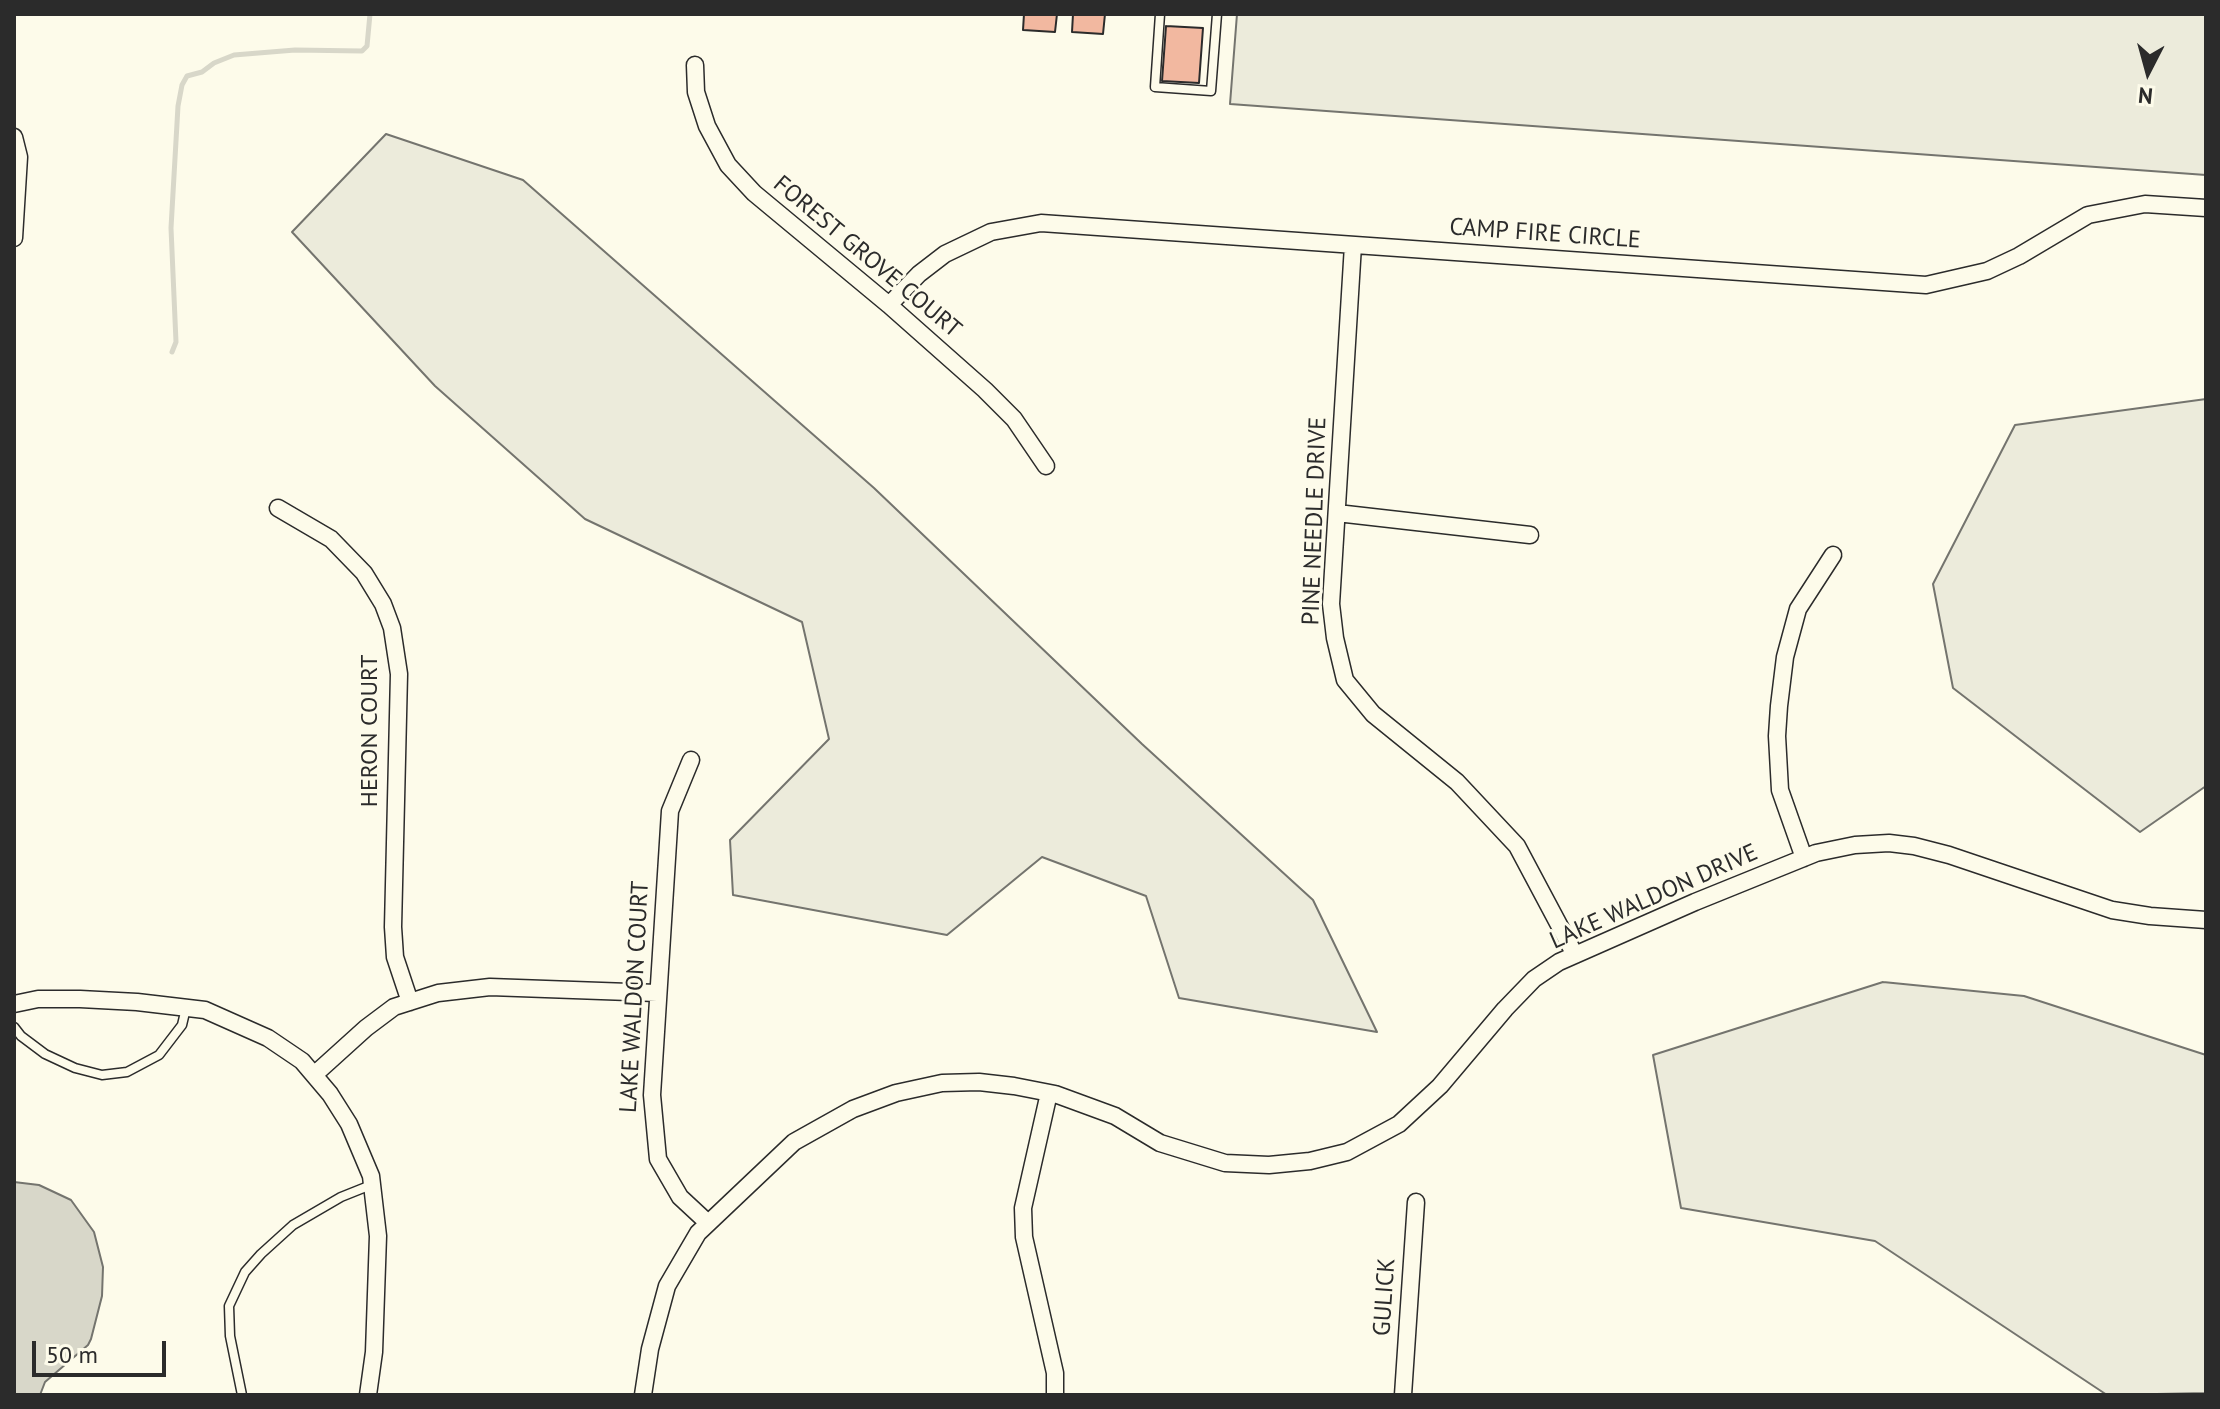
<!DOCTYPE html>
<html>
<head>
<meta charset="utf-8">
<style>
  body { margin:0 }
  #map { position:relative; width:2220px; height:1409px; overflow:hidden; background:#fdfbea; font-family:"PT Sans",sans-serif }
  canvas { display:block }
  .frame { position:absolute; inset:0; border:16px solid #2b2b2b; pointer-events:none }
  .north { position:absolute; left:2108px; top:32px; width:80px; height:80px; -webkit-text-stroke:6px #fdfbea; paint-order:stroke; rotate:186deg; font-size:22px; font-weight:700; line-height:32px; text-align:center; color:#2b2b2b }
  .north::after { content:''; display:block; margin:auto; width:28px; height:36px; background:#2b2b2b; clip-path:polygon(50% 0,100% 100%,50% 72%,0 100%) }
  .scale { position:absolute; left:32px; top:1341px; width:134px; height:36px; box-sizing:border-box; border:4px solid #2b2b2b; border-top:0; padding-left:10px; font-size:24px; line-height:28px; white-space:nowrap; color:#2b2b2b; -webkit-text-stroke:6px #fdfbea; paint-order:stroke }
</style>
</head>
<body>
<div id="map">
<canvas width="2220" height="1409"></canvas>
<div class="frame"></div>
<div class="north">N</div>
<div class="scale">50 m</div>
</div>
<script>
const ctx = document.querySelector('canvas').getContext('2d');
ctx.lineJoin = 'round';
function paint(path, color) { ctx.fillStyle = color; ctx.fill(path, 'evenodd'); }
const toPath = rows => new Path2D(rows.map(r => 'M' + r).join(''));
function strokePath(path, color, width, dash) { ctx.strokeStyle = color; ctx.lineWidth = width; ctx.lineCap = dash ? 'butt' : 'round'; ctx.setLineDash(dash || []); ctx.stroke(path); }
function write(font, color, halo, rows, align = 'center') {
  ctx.font = font + ' "PT Sans",sans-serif'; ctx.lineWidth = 6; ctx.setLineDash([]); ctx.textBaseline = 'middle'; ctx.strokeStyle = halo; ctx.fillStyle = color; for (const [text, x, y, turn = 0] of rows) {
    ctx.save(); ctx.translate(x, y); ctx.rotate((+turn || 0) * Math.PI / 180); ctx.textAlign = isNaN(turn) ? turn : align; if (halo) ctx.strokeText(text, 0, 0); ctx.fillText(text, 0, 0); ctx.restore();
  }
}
const green = toPath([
  [1237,14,2206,14,2206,175,1230,104,1237,14],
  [386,134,523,180,874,488,1142,744,1313,900,1377,1032,1179,998,1146,896,1042,857,947,935,733,895,730,840,829,739,802,622,585,519,435,386,292,232,386,134],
  [2206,399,2206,786,2140,832,1953,688,1933,584,2015,425,2206,399],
  [1883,982,2024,996,2206,1055,2206,1393,2107,1395,1875,1241,1681,1208,1653,1055,1883,982]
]);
paint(green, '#ecebdb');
strokePath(green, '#74746e', 2);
const water = toPath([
  [14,1182,39,1185,71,1200,94,1232,103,1267,102,1296,91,1339,88,1345,45,1382,40,1395,14,1395,14,1182]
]);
paint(water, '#d8d7c9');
strokePath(water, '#74746e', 2);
strokePath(toPath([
  [172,352,176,342,171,228,178,106,182,85,187,76,202,72,214,63,234,55,295,50,362,51,367,46,370,14]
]), '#d8d7c9', 5);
const building = toPath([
  [1024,14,1057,14,1055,32,1023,30,1024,14],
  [1073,14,1105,14,1103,34,1072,32,1073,14],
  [1166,26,1203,28,1199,83,1162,81,1166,26]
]);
paint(building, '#f2b8a0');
strokePath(building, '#2b2b2b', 2);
const lane = toPath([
  [1160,14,1155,87,1211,91,1217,14],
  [14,1027,21,1036,45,1054,75,1068,102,1075,127,1072,159,1055,182,1025,186,1008],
  [242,1395,230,1336,229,1306,245,1272,261,1254,293,1225,341,1197,371,1185]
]);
const street = toPath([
  [695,65,696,92,707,126,728,165,754,193,889,305,985,390,1014,419,1046,466],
  [14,137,19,157,14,238],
  [1353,245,1331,604,1335,638,1345,680,1373,714,1457,782,1517,846,1575,955],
  [889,305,919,274,945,254,991,232,1041,223,1926,285,1987,271,2019,256,2088,215,2145,204,2206,208],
  [278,508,331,539,364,573,383,604,392,628,399,674,393,927,395,957,410,1002],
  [1337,513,1530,535],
  [691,760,670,811,652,1095,658,1159,680,1197,708,1223],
  [1804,858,1780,790,1777,736,1779,706,1785,657,1798,609,1833,555],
  [14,1004,38,999,80,999,137,1002,205,1010,268,1038,302,1061,330,1094,349,1124,371,1176,378,1236,374,1352,368,1395],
  [314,1075,366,1028,394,1007,438,993,490,987,657,993],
  [1049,1093,1023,1208,1024,1237,1055,1373,1055,1395],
  [643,1395,650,1349,667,1286,698,1233,794,1142,853,1109,896,1093,942,1083,979,1082,1014,1086,1055,1094,1115,1116,1160,1143,1225,1163,1269,1165,1310,1161,1347,1152,1399,1124,1440,1086,1505,1009,1534,979,1559,962,1695,902,1816,853,1855,845,1889,843,1914,846,1949,855,2112,910,2150,916,2206,920],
  [1403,1395,1416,1202]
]);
strokePath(lane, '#2b2b2b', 11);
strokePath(street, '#2b2b2b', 19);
strokePath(lane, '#fdfbea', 8);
strokePath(street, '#fdfbea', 16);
write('24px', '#2b2b2b', '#fdfbea', [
  ["CAMP FIRE CIRCLE",1545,234,4],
  ["FOREST GROVE COURT",867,257,40],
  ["PINE NEEDLE DRIVE",1315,521,-88],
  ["HERON COURT",370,731,-90],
  ["LAKE WALDON DRIVE",1654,897,-24],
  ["LAKE WALDON COURT",635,997,-87],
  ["GULICK",1385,1297,-86]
]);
</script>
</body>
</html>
